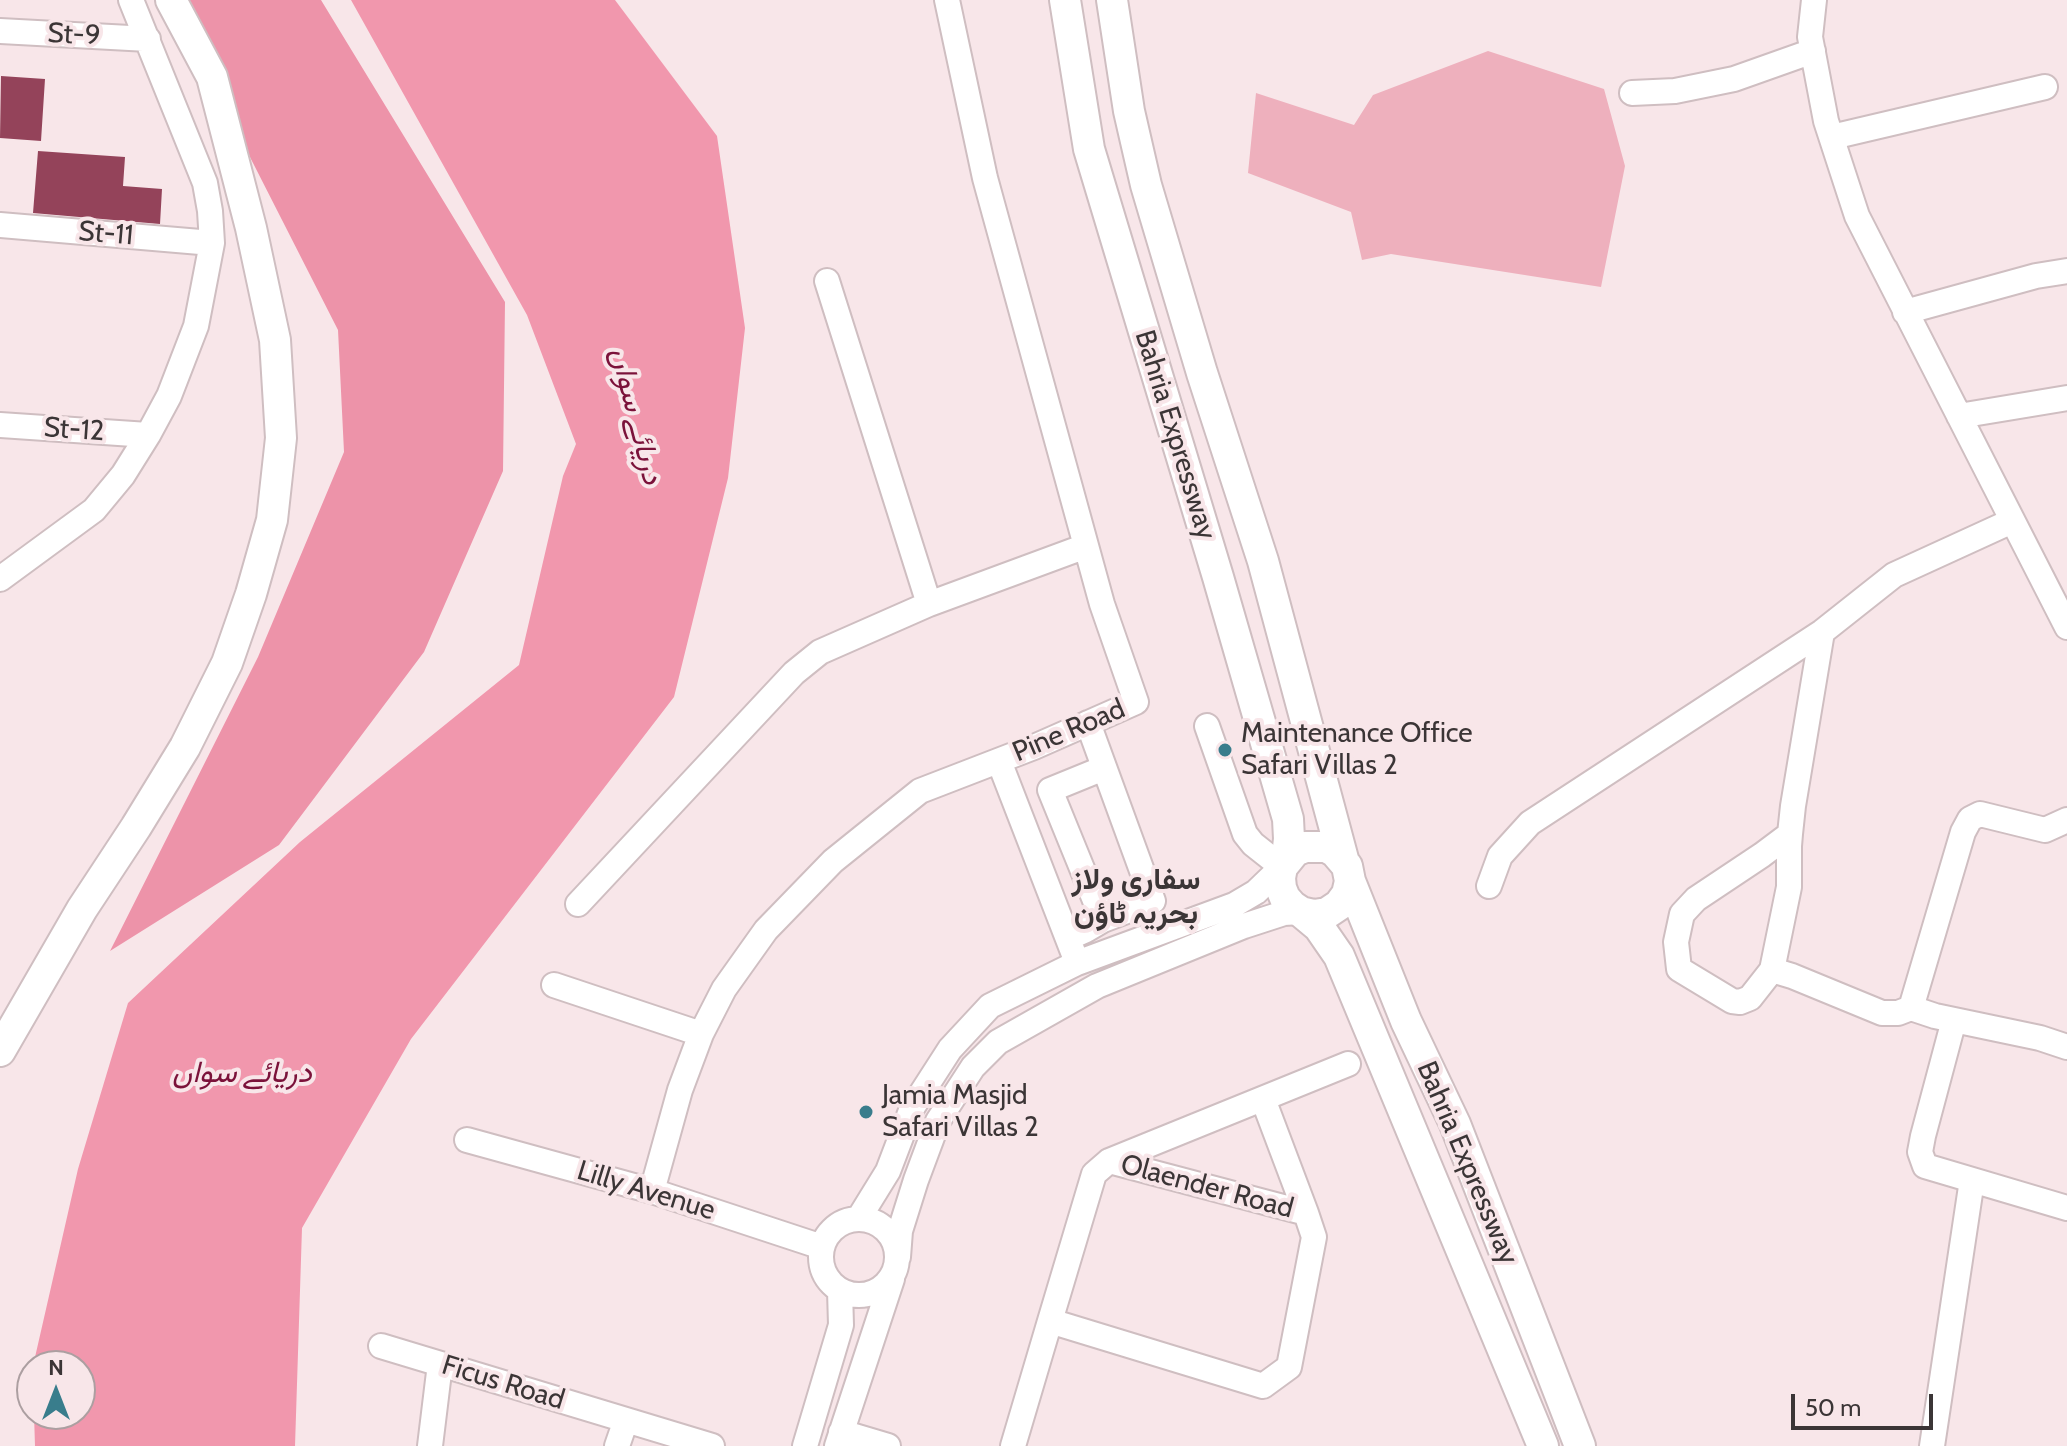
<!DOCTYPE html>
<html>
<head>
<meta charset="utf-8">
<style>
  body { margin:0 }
  #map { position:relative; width:2067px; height:1446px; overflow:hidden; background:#f8e6e9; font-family:Cabin,sans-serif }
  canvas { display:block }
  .north { position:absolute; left:16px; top:1350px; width:80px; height:80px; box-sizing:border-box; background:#f8e6e9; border:2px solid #ac9fa1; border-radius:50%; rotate:0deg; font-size:22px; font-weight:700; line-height:32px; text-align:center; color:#3b3536 }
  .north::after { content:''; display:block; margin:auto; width:28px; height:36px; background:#397d8c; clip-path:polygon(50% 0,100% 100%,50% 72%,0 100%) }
  .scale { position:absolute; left:1791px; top:1394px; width:142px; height:36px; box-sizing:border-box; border:4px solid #3b3536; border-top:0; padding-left:10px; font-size:24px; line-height:28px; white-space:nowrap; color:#3b3536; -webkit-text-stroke:6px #f8e6e9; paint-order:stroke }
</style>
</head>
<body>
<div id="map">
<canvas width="2067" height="1446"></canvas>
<div class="north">N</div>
<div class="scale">50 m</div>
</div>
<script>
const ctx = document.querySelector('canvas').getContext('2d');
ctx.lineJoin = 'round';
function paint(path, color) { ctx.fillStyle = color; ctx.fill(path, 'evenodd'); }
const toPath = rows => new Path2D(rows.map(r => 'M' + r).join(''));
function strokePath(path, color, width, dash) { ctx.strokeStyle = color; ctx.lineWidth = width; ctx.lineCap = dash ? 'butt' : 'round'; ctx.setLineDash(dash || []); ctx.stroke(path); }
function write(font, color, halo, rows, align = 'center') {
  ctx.font = font + ' Cabin,Vazirmatn,sans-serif'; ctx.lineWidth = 8; ctx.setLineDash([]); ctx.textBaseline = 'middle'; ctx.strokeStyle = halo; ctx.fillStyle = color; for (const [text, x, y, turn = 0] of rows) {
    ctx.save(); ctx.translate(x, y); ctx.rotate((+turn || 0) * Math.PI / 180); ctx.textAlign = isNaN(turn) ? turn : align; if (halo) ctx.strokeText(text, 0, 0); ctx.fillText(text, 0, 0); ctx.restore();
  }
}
paint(toPath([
  [1488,51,1604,89,1625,166,1601,287,1391,254,1362,260,1351,212,1248,173,1256,93,1354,125,1373,95]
]), '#eeb0bd');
paint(toPath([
  [186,0,321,0,505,302,503,471,424,652,279,845,110,951,258,657,344,452,338,330,225,108]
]), '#ed93a9');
paint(toPath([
  [351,0,615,0,717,136,745,328,728,478,674,697,411,1039,302,1228,295,1446,35,1446,34,1414,80,1414,80,1366,33,1366,78,1169,128,1003,300,842,519,665,563,476,576,444,527,315]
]), '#f197ad');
paint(toPath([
  [1,76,45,79,41,141,0,138],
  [38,151,125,157,123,186,162,189,160,224,33,213]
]), '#94435a');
const minor = toPath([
  [1814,0,1810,37,1826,121,1857,216,2067,627],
  [0,31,148,39],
  [1632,93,1675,91,1734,79,1813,51],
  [1832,137,2045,87],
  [0,225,212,243],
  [827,281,929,604],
  [1905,312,2036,276,2067,271],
  [1959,416,2067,398],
  [0,425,148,435],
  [0,579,94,510,123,475,148,435,169,396,196,326,212,243,210,211,205,183,131,0],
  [999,761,1073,952],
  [1790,834,1762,855,1696,899,1682,914,1676,942,1679,969,1732,1001,1740,1002,1750,998,1772,970,1789,887,1789,846,1790,834,1793,806,1822,632],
  [1489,886,1500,856,1530,823,1822,632,1894,575,2012,521],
  [578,904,794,673,820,652,929,604,1086,546],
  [1103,920,1050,790,1104,768],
  [1068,938,1086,930,1103,920,1153,901,1088,723],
  [1772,970,1792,976,1882,1013,1898,1013,1911,1008,1935,1016,2040,1038,2067,1047],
  [554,985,701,1034],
  [1911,1008,1963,832,1970,819,1980,814,2045,830,2067,820],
  [1954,1020,1923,1136,1920,1152,1925,1166,2067,1208],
  [1263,1099,1306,1213],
  [467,1140,652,1191,822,1247],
  [1109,1161,1348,1064],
  [652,1191,680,1090,701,1034,724,989,766,930,833,861,920,791,1034,747,1136,702,1102,604,985,178,947,0],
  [859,1218,888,1171,912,1108,950,1049,990,1006,1077,963,1234,905,1256,892,1282,867,1253,844,1245,834,1207,726],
  '821 1257a38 38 0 1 1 76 0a38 38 0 1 1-76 0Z',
  [898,1257,900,1231,916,1180,938,1121,973,1067,998,1042,1097,986,1244,926,1284,913,1301,912],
  [381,1346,712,1446],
  [841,1432,888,1446],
  [430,1446,440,1364],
  [617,1446,626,1420],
  [805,1446,841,1325,840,1291],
  [837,1446,892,1279],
  [1013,1446,1050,1321,1094,1174,1109,1161,1306,1213,1314,1237,1289,1367,1263,1386,1050,1321],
  [1932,1446,1972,1180]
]);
const major = toPath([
  [1065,0,1089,149,1218,577,1288,819,1289,839,1288,848,1282,867,1280,878,1281,888,1285,898,1292,906,1301,912,1314,915,1327,913,1339,905,1347,894,1350,881,1347,866,1335,852,1326,847,1305,847,1295,851,1282,867],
  [1112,0,1129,111,1146,185,1202,373,1263,561,1343,859],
  [1350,881,1406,1021,1455,1124,1580,1446],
  [1301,912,1319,927,1339,956,1543,1446],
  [0,1051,82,909,136,827,185,747,227,663,251,594,272,520,281,438,275,340,251,228,212,77,171,0]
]);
strokePath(minor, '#cfbec1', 28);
strokePath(major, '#cfbec1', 34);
strokePath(minor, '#fff', 24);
strokePath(major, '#fff', 30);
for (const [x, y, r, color] of [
  [1225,750,8,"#397d8c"],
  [866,1112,8,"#397d8c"]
]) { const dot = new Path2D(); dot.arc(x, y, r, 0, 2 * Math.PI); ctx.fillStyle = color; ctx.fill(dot); strokePath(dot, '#f8e6e9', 3); }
write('28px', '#3b3536', '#f8e6e9', [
  ["St-9",74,35,3],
  ["St-11",106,234,5],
  ["St-12",74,430,4],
  ["Bahria Expressway",1175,435,73],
  ["Pine Road",1069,731,-23],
  ["Bahria Expressway",1467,1163,67],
  ["Olaender Road",1207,1187,15],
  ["Lilly Avenue",646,1191,17],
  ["Ficus Road",503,1383,17]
]);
write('28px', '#3b3536', '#f8e6e9', [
  ["Maintenance Office",1241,734],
  ["Safari Villas 2",1241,766],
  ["Jamia Masjid",882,1096],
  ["Safari Villas 2",882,1128]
], 'left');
write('italic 30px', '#7b123a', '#f8e6e9', [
  ["دریائے سواں",636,416,76],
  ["دریائے سواں",242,1073]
]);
write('bold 30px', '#3b3536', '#f8e6e9', [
  ["سفاری ولاز",1136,880],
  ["بحریہ ٹاؤن",1136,914]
]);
</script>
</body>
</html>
